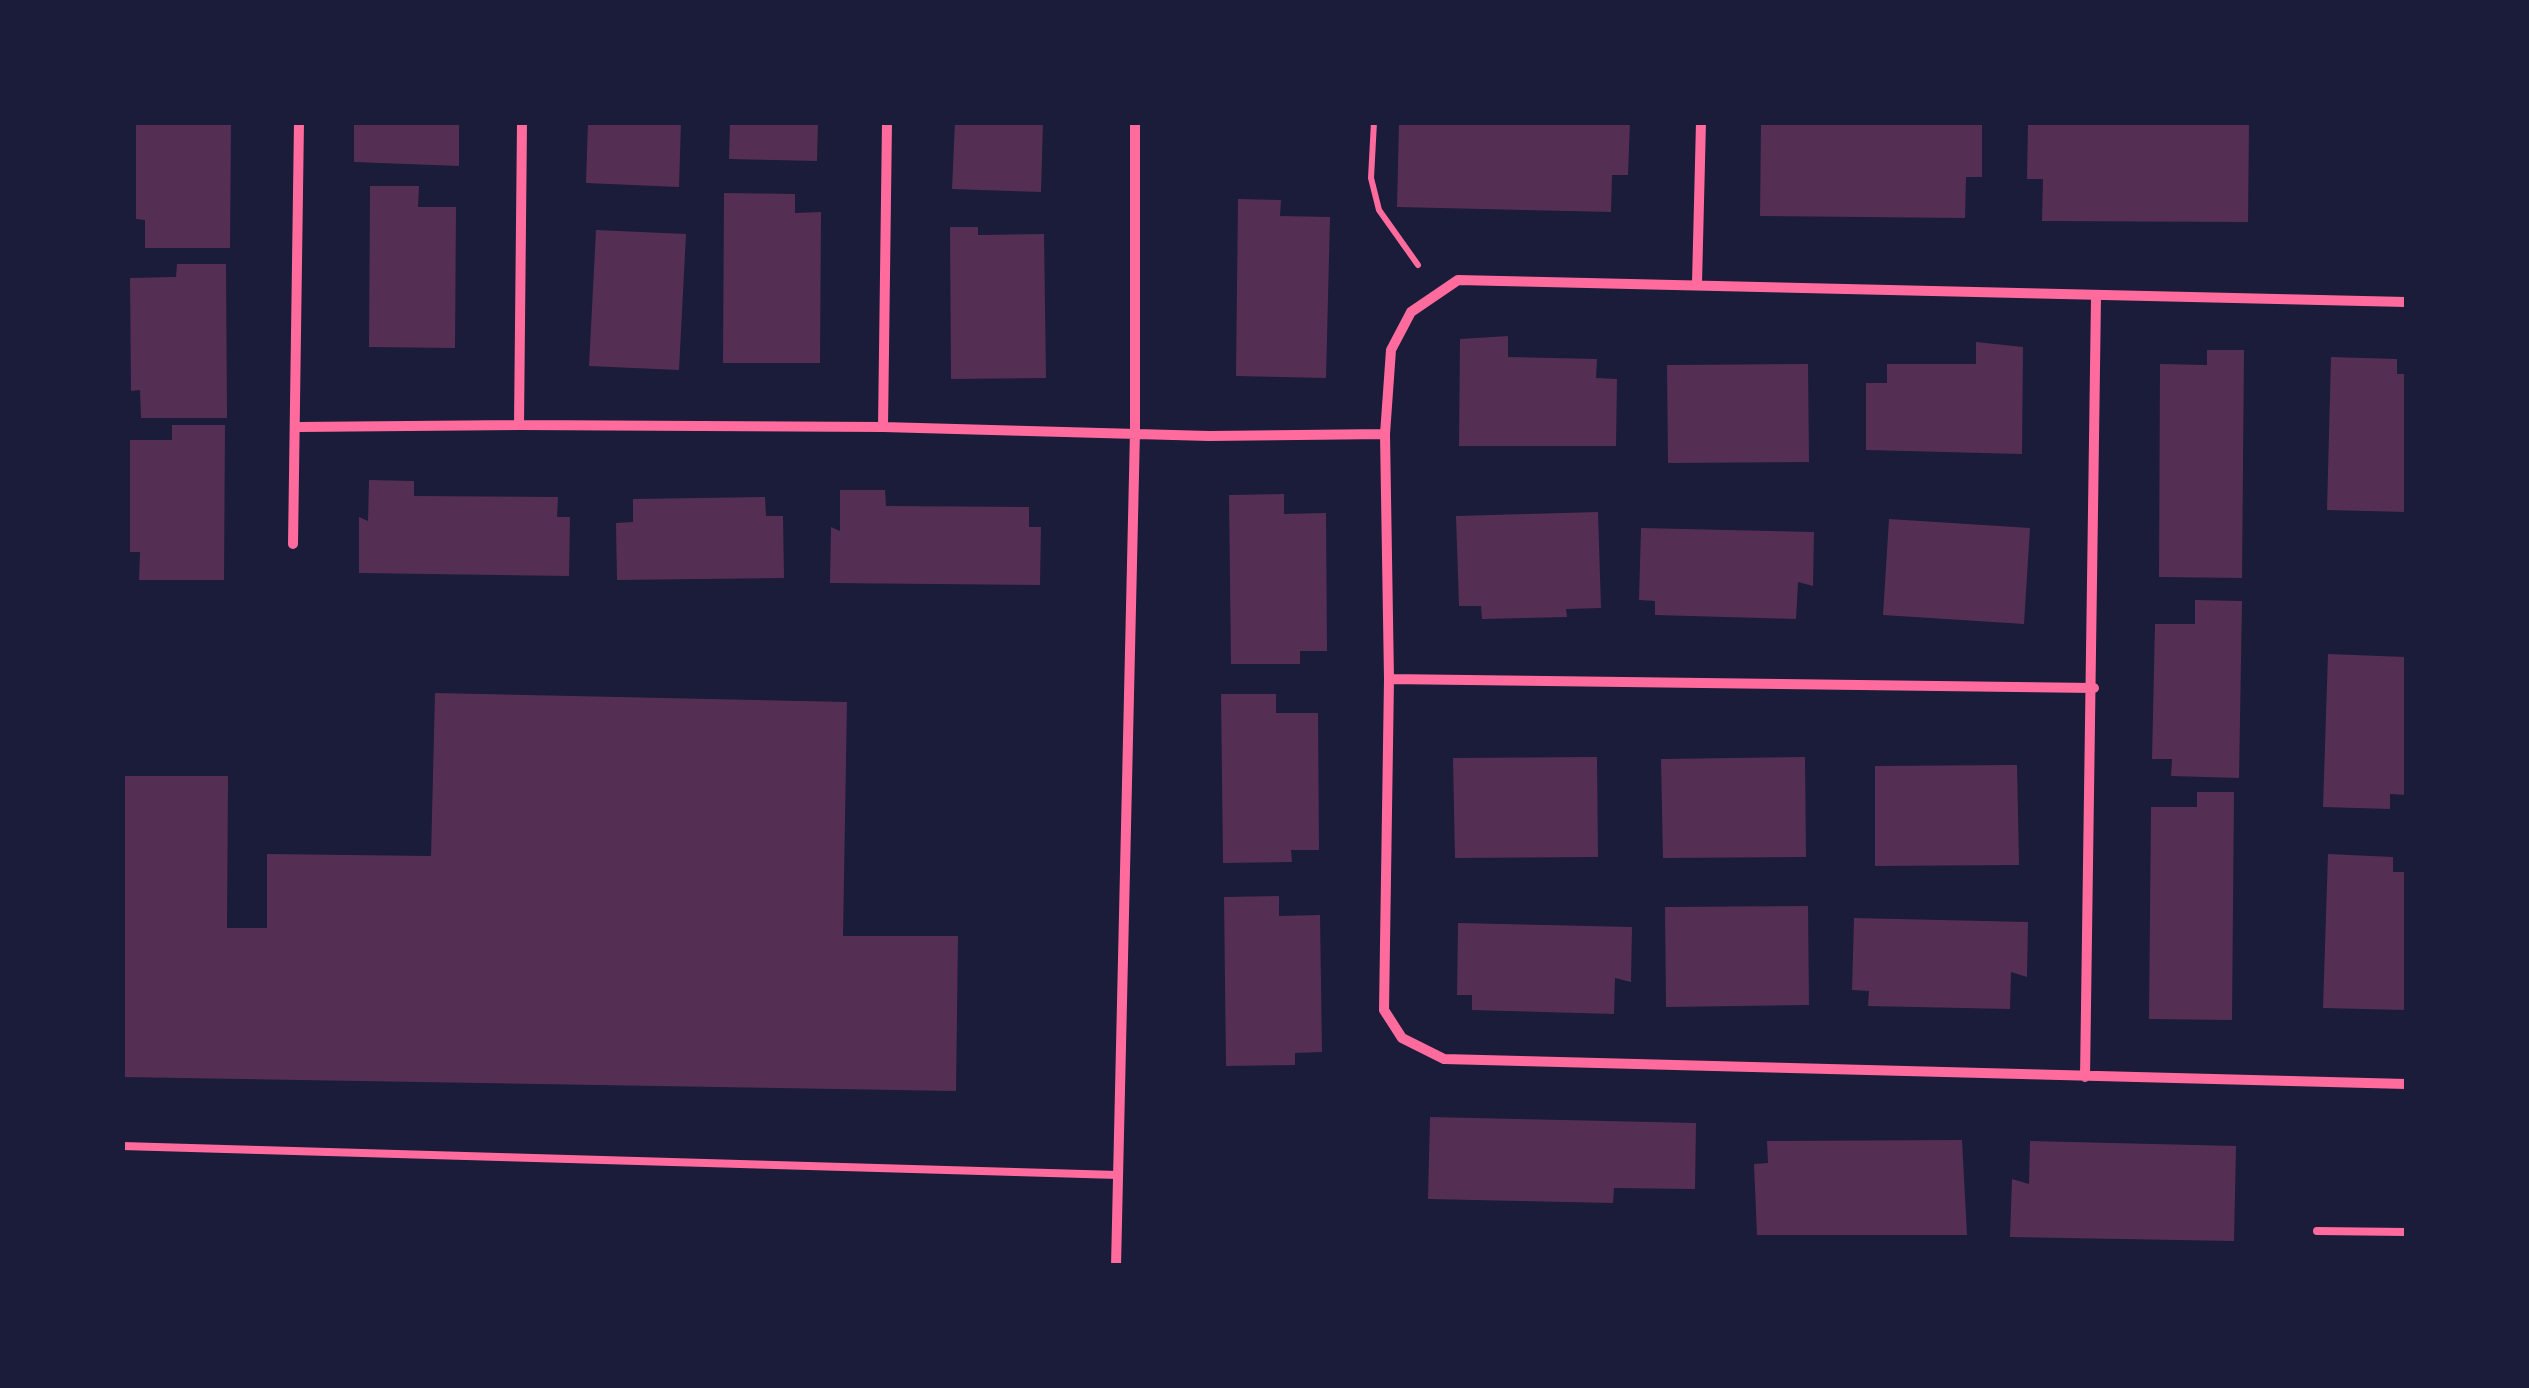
<!DOCTYPE html>
<html>
<head>
<meta charset="utf-8">
<style>
  body { margin:0 }
  #map { position:relative; width:2529px; height:1388px; overflow:hidden; background:#1b1b3a; font-family:Rubik,sans-serif }
  canvas { display:block }
  .frame { position:absolute; inset:0; border:125px solid #1b1b3a; pointer-events:none }
</style>
</head>
<body>
<div id="map">
<canvas width="2529" height="1388"></canvas>
<div class="frame"></div>
</div>
<script>
const ctx = document.querySelector('canvas').getContext('2d');
ctx.lineJoin = 'round';
function paint(path, color) { ctx.fillStyle = color; ctx.fill(path, 'evenodd'); }
const toPath = rows => new Path2D(rows.map(r => 'M' + r).join(''));
function strokePath(path, color, width, dash) { ctx.strokeStyle = color; ctx.lineWidth = width; ctx.lineCap = dash ? 'butt' : 'round'; ctx.setLineDash(dash || []); ctx.stroke(path); }
paint(toPath([
  [136,122,231,122,230,248,145,248,145,220,136,219],
  [354,122,459,122,459,166,354,162],
  [588,122,681,122,679,187,586,183],
  [730,122,818,122,817,161,729,159],
  [955,122,1043,122,1041,192,952,189],
  [1399,122,1630,122,1628,175,1612,175,1611,212,1397,207],
  [1761,122,1982,122,1982,177,1966,177,1965,218,1760,216],
  [2028,122,2249,123,2248,222,2042,221,2043,179,2027,179],
  [370,186,419,186,418,207,456,207,455,348,369,347],
  [724,193,795,194,795,213,821,212,820,363,723,363],
  [1238,199,1281,200,1280,216,1330,217,1326,378,1236,376],
  [950,227,978,227,978,235,1044,234,1046,378,951,379],
  [596,230,686,234,679,370,589,366],
  [177,264,226,264,227,418,141,418,140,390,131,391,130,278,176,277],
  [1508,336,1508,357,1597,359,1596,378,1617,379,1616,446,1459,446,1460,339],
  [1976,342,2023,347,2022,454,1866,450,1866,383,1887,383,1887,364,1976,364],
  [2207,350,2244,350,2242,578,2159,577,2160,364,2207,365],
  [2331,357,2397,359,2397,374,2406,374,2406,512,2327,510],
  [1808,364,1809,462,1668,463,1667,365],
  [172,425,225,425,224,580,139,580,140,552,130,552,130,440,172,440],
  [369,480,414,481,414,496,558,497,557,517,570,517,569,576,359,573,359,517,368,521],
  [840,490,885,490,886,506,1029,507,1029,527,1041,527,1040,585,830,583,831,527,840,531],
  [1284,494,1284,514,1326,513,1327,651,1300,651,1300,664,1231,664,1229,495],
  [765,497,766,516,783,516,784,578,617,580,616,523,633,522,633,499],
  [1598,512,1601,608,1566,609,1567,617,1482,619,1481,606,1459,606,1456,516],
  [1889,519,2030,528,2024,624,1883,615],
  [1641,528,1814,532,1813,586,1798,582,1796,619,1655,615,1655,601,1639,600],
  [2195,600,2242,601,2239,778,2171,776,2172,759,2152,759,2155,624,2195,624],
  [2328,654,2406,657,2406,795,2390,794,2390,809,2323,807],
  [435,693,847,702,843,936,958,936,956,1091,122,1077,122,776,228,776,227,928,267,928,267,854,431,856],
  [1221,694,1276,694,1276,713,1318,713,1319,850,1291,850,1292,862,1223,863],
  [1597,757,1598,857,1455,858,1453,758],
  [1805,757,1806,857,1663,858,1661,759],
  [2017,765,2019,865,1875,866,1875,766],
  [2197,792,2234,792,2232,1020,2149,1019,2151,807,2197,807],
  [2328,854,2393,857,2393,872,2406,872,2406,1010,2323,1008],
  [1279,896,1279,916,1320,915,1322,1052,1295,1053,1295,1065,1226,1066,1224,897],
  [1808,906,1809,1005,1666,1007,1665,907],
  [1854,918,2028,922,2027,977,2011,972,2010,1009,1868,1006,1869,991,1852,990],
  [1458,923,1632,927,1631,982,1615,978,1614,1014,1472,1010,1472,995,1457,995],
  [1430,1117,1696,1123,1695,1189,1614,1188,1613,1203,1428,1199],
  [1962,1140,1967,1235,1757,1235,1754,1164,1768,1163,1767,1141],
  [2030,1141,2236,1146,2234,1241,2010,1237,2012,1179,2029,1184]
]), '#542f53');
strokePath(toPath([
  [1374,122,1371,178,1379,210,1418,265]
]), '#ff6b9d', 6);
strokePath(toPath([
  [122,1146,1118,1175],
  [2317,1231,2406,1232]
]), '#ff6b9d', 8);
strokePath(toPath([
  [1697,283,1701,122],
  [2406,302,1458,280,1411,312,1391,350,1385,434,1389,679,1384,1010,1402,1038,1444,1059,2406,1084],
  [519,425,522,122],
  [298,427,519,425,883,427,1209,436,1385,434],
  [883,427,887,122],
  [293,544,299,122],
  [1389,679,2094,688],
  [2085,1077,2096,297],
  [1116,1266,1135,431,1135,122]
]), '#ff6b9d', 10);
</script>
</body>
</html>
